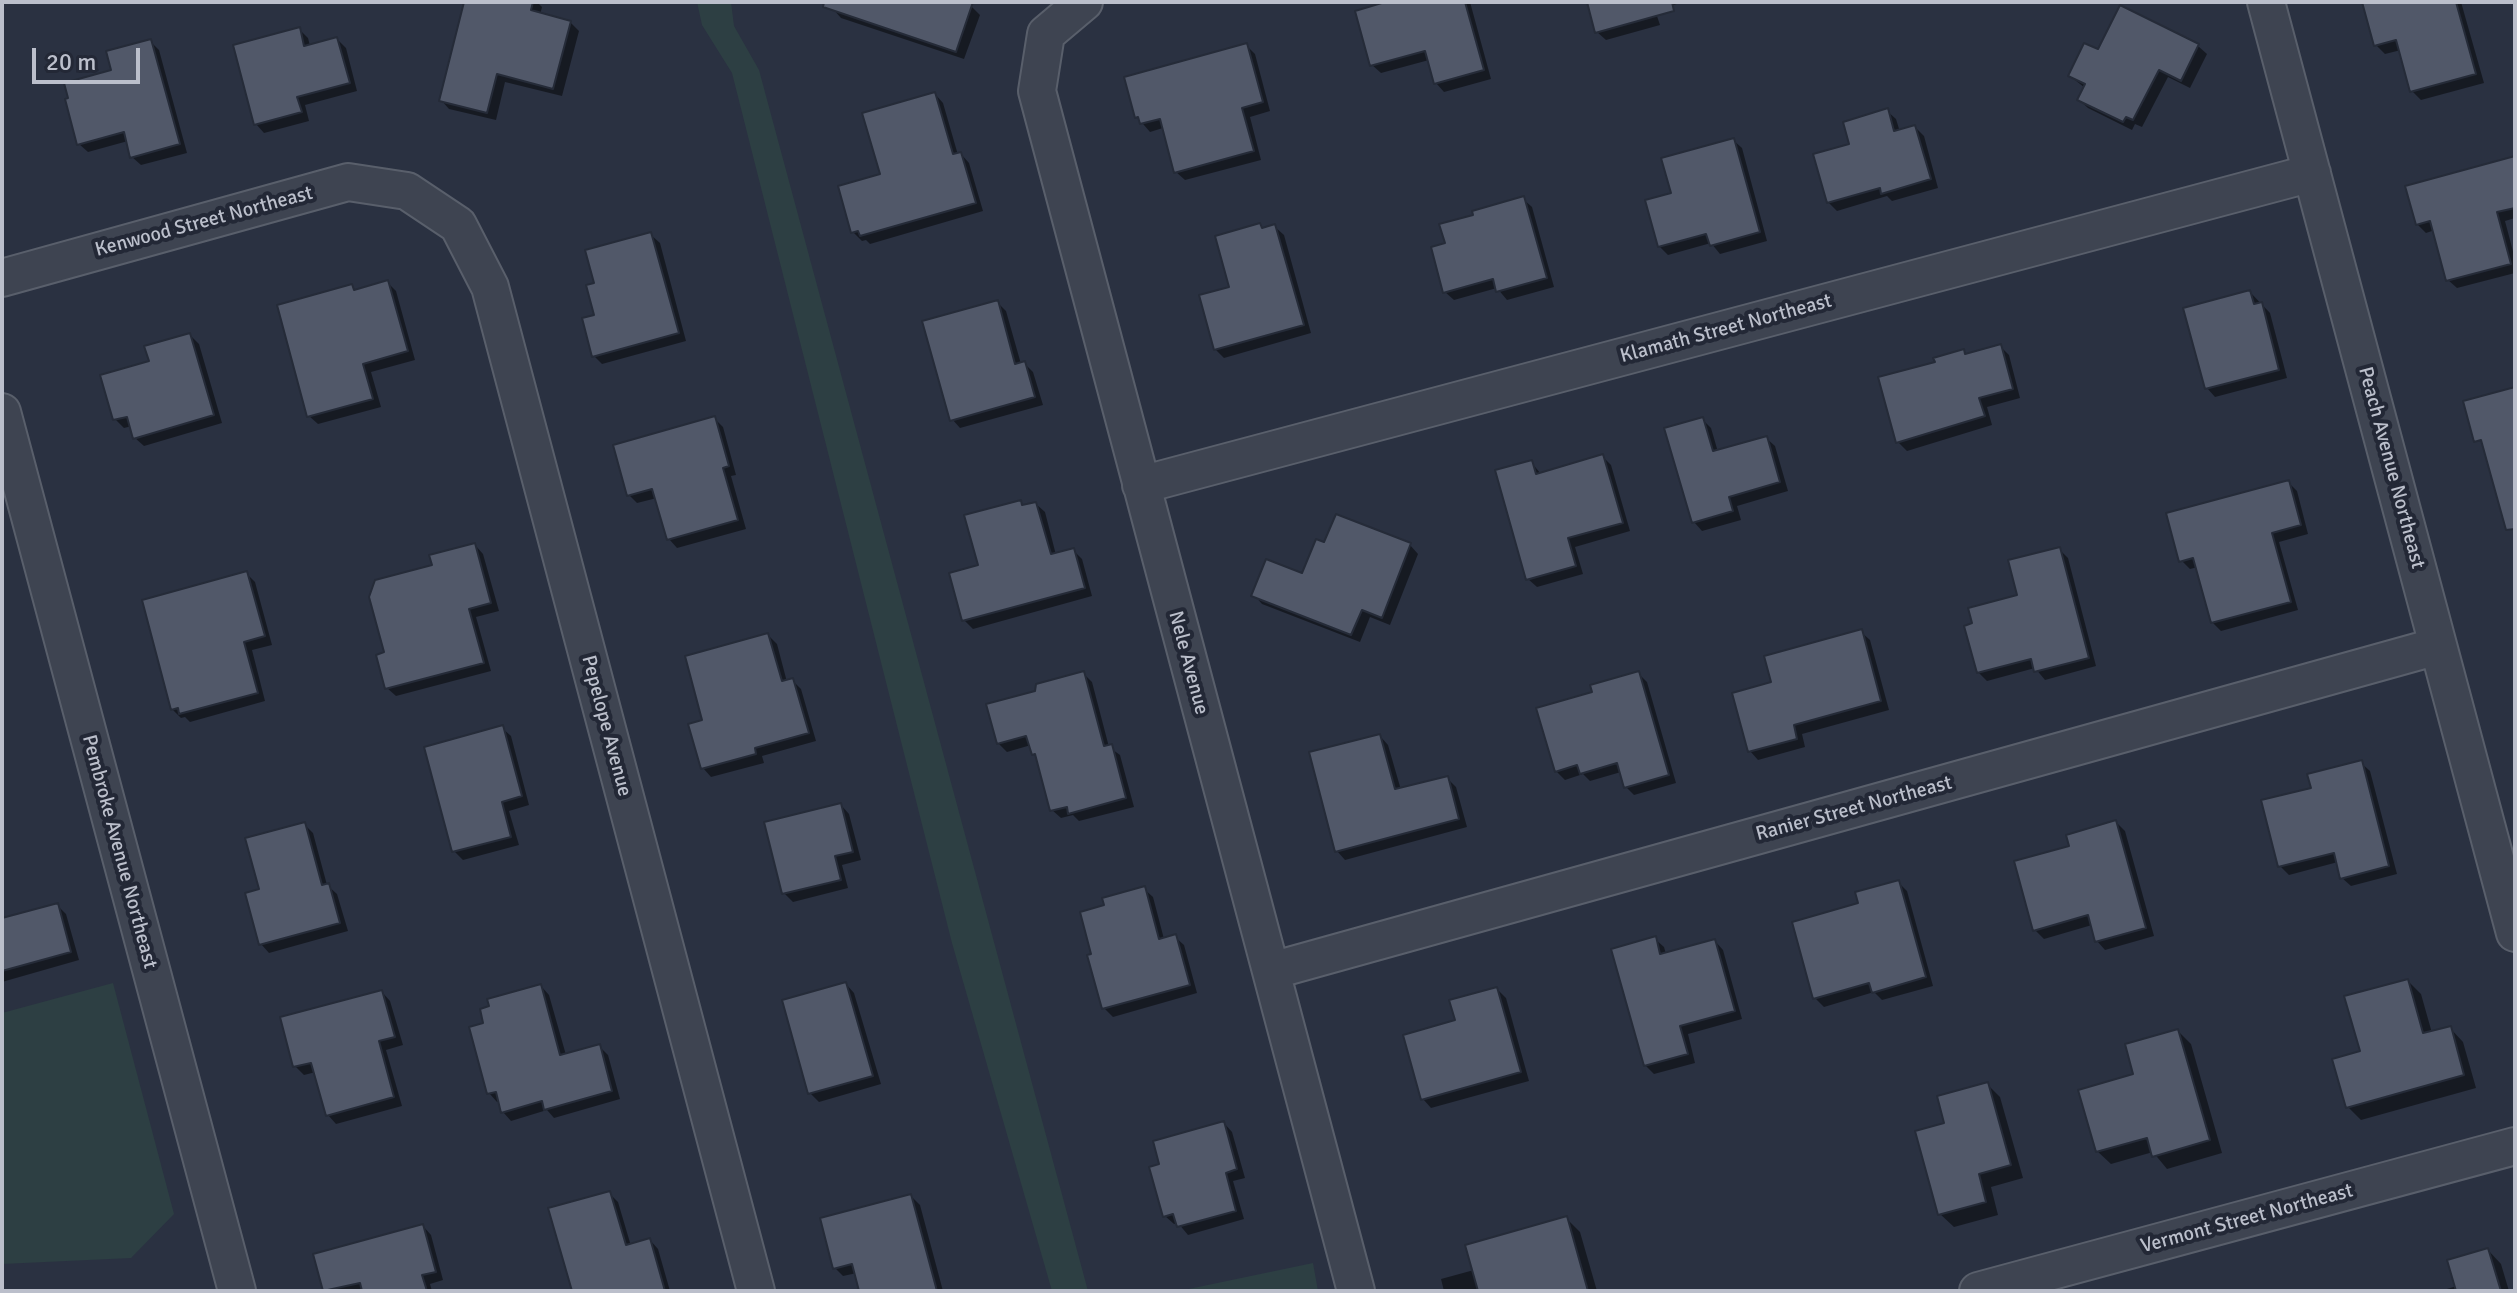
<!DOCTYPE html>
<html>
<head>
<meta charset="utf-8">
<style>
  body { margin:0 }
  #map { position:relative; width:2517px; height:1293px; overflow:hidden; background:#2a3141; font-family:Signika,sans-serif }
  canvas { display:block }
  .frame { position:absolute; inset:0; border:4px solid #bbbfcb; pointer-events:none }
  .scale { position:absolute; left:32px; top:48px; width:108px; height:36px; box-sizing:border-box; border:4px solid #bbbfcb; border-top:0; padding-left:10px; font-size:24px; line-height:28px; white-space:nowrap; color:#bbbfcb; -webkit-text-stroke:6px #232836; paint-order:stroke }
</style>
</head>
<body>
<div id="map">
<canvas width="2517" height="1293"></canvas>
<div class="frame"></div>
<div class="scale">20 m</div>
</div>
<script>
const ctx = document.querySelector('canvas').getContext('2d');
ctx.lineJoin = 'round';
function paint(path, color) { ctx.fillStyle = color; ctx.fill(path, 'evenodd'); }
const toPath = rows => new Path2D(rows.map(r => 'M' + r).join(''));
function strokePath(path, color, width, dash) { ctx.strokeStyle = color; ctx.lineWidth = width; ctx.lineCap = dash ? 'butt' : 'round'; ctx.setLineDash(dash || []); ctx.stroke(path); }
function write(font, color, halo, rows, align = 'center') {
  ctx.font = font + ' Signika,sans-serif'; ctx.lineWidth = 8; ctx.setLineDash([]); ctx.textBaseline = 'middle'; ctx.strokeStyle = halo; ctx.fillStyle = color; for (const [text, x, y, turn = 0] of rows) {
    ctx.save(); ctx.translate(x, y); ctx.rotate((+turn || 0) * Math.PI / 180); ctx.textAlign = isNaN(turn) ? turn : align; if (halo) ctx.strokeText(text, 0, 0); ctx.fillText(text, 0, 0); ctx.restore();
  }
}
paint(toPath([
  [697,2,731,2,734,26,759,70,1088,1291,1052,1291,952,943,732,73,702,25],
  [113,983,174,1214,131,1258,2,1264,2,1013],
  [1313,1263,1318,1291,1179,1291]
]), '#2d3f43');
paint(toPath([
  [466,2,537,2,542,7,540,15,570,22,579,31,562,96,505,82,496,120,449,109,441,100],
  [835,2,958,2,971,6,980,15,964,59,841,18,833,9],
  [1392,2,1470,2,1491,79,1444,92,1436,83,1429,60,1381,73,1372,65],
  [1589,2,1684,2,1655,10,1660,25,1606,40,1597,32],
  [2364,2,2461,2,2484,83,2421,100,2412,91,2401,50,2385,54,2376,45],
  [299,29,308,38,310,46,337,39,346,48,357,91,305,105,309,121,264,133,256,124],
  [150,41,159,50,187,153,141,165,132,157,128,141,88,152,79,144,113,71],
  [1246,45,1255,54,1270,111,1250,117,1261,160,1185,180,1176,172,1163,128,1150,132,1137,117],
  [2198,46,2207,54,2190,88,2168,77,2142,127,2135,124,2132,130,2088,108,2079,100,2085,88,2070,76,2099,52],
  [935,94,943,103,958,155,961,154,969,163,983,211,870,244,866,240,862,241,853,232,882,175],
  [1887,111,1896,119,1900,132,1915,127,1924,136,1938,188,1892,201,1887,196,1837,211,1828,202,1852,145],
  [1733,140,1742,148,1767,241,1720,254,1711,243,1668,255,1659,246,1673,194],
  [2515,159,2515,218,2505,221,2515,259,2515,273,2457,288,2448,280,2435,230,2426,233,2417,224],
  [1523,199,1532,207,1554,287,1507,300,1497,288,1454,300,1445,292,1447,244],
  [1259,225,1264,230,1275,227,1284,235,1311,333,1224,358,1215,349,1231,288],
  [651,235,660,243,686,341,602,364,594,356,597,284],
  [388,283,396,291,415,360,371,372,381,407,318,424,309,416,352,287,357,291],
  [2250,292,2270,313,2287,378,2215,397,2207,388],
  [997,302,1006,311,1021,364,1024,363,1033,372,1043,405,960,428,952,419],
  [190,335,199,344,222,423,144,446,135,438,132,426,124,428,115,419,151,362],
  [2000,346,2009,355,2020,398,1987,407,1992,425,1907,451,1898,442,1881,379,1937,363,1963,351,1967,355],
  [714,418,723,427,736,475,731,476,746,529,677,548,669,539,657,498,637,503,629,495],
  [1702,419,1711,428,1718,452,1766,438,1775,446,1788,491,1737,506,1741,520,1702,531,1694,522],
  [1603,457,1611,465,1630,531,1575,547,1583,574,1537,587,1528,579,1531,462,1541,474],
  [2289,483,2297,491,2308,534,2279,542,2298,610,2221,631,2212,622,2198,567,2190,569,2181,560],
  [1020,503,1024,507,1036,504,1045,512,1056,555,1073,550,1082,559,1092,596,973,629,964,620,980,567],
  [475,545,483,554,499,611,476,617,491,671,396,696,387,688,386,654,435,566],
  [1326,545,1410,545,1418,554,1390,625,1370,617,1360,642,1262,604,1254,595,1304,576],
  [2059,549,2068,558,2096,666,2045,680,2035,668,1987,681,1978,672,2020,597],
  [247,574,255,582,272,645,252,650,265,701,190,722,185,717,181,718,172,709],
  [1861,632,1870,640,1889,710,1802,734,1805,747,1758,760,1750,751,1773,684],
  [768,635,777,644,787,682,792,680,801,689,816,741,762,756,764,763,711,777,703,768],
  [1083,673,1092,682,1109,747,1120,755,1134,807,1079,821,1073,815,1061,818,1052,810,1038,759,1031,745,1007,752,998,743,1036,693],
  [1638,673,1647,682,1676,783,1634,795,1626,787,1621,772,1590,781,1583,774,1565,780,1556,771,1595,693],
  [502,728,511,736,529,805,509,811,519,845,463,860,454,851,426,748],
  [1380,736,1388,745,1401,790,1447,778,1456,787,1467,827,1345,860,1337,851],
  [2361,763,2370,771,2397,874,2351,886,2342,878,2338,862,2289,875,2280,866,2313,789],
  [841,805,849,814,861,860,842,865,848,888,793,902,784,893],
  [2116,822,2125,831,2154,936,2105,950,2097,941,2092,925,2044,939,2035,930,2071,848],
  [304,824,313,833,327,885,337,894,348,931,269,953,261,944,261,891],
  [1898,882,1907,891,1933,986,1882,1000,1874,992,1824,1007,1815,998,1860,904],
  [1144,889,1153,897,1164,939,1175,937,1184,945,1197,993,1113,1017,1104,1008,1107,906],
  [57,905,66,914,79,960,2,982,2,921],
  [1655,939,1664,947,1666,954,1715,941,1723,950,1742,1019,1688,1034,1695,1063,1654,1074,1645,1065],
  [2408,981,2421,994,2432,1033,2450,1028,2463,1042,2476,1088,2361,1120,2348,1107,2363,1053],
  [846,984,854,993,881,1084,819,1102,810,1093],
  [541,986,549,995,566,1055,599,1046,608,1055,620,1099,554,1118,547,1110,511,1121,503,1112,500,1102,497,1102,489,1093,486,1024],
  [1497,989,1506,998,1529,1081,1431,1108,1423,1099,1457,1022],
  [382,992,390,1001,403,1045,386,1050,402,1106,336,1124,328,1115,316,1072,304,1075,295,1066],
  [2178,1031,2191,1044,2222,1153,2167,1169,2153,1152,2111,1164,2097,1151],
  [1987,1084,2000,1097,2023,1178,1991,1187,1998,1215,1954,1227,1940,1214,1946,1125],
  [1224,1123,1232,1132,1245,1178,1233,1181,1244,1219,1188,1235,1178,1223,1174,1224,1165,1216],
  [609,1193,618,1202,631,1246,650,1240,658,1249,670,1291,574,1291],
  [911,1196,920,1205,943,1291,861,1291,857,1273,843,1276,835,1268],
  [1566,1218,1580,1232,1597,1291,1444,1291,1441,1279,1474,1270],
  [423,1226,431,1235,443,1280,430,1284,432,1291,325,1291,316,1256],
  [2488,1250,2501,1264,2509,1291,2440,1291,2457,1286]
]), '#0007');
const building = toPath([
  [464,2,533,2,531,10,571,21,553,89,497,74,487,113,439,101,464,2],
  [824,2,973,2,956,52,823,7,824,2],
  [1385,2,1465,2,1484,70,1434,84,1425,51,1370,66,1355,11,1385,2],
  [1587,2,1672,2,1674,11,1595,33,1587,2],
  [2362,2,2456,2,2476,74,2410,92,2396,40,2374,46,2362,2],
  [2120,5,2199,44,2181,81,2159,70,2133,120,2126,117,2123,122,2077,100,2085,84,2068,76,2084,43,2098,49,2120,5],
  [300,27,304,46,337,37,350,83,297,97,302,112,254,125,233,45,300,27],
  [151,39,180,144,130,158,124,132,77,145,65,99,68,98,64,83,111,70,106,51,151,39],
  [1247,43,1263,102,1242,108,1254,151,1174,173,1160,119,1140,124,1138,117,1135,118,1124,77,1247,43],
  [935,92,953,154,961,152,976,203,860,236,858,231,851,233,838,186,880,174,862,113,935,92],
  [1888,108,1894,131,1915,125,1931,179,1881,194,1880,188,1827,203,1813,154,1849,144,1843,122,1888,108],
  [1734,138,1760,232,1710,246,1706,234,1658,247,1645,200,1671,193,1661,158,1734,138],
  [2515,156,2515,208,2497,212,2511,264,2446,281,2430,221,2416,225,2405,186,2515,156],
  [1524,196,1547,278,1496,292,1493,279,1443,293,1431,247,1445,243,1439,224,1473,215,1472,211,1524,196],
  [1260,223,1262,228,1275,224,1304,325,1214,350,1199,295,1229,287,1215,236,1260,223],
  [651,232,679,333,592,357,582,318,594,315,586,285,594,283,585,250,651,232],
  [388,280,408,351,363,364,373,399,307,417,277,305,352,284,354,290,388,280],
  [2250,290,2254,304,2262,302,2279,370,2205,389,2183,308,2250,290],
  [998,300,1015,364,1025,361,1035,397,950,421,922,321,998,300],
  [190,333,214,415,133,439,127,417,113,420,100,375,149,361,144,346,190,333],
  [2001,344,2013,389,1979,398,1985,416,1896,443,1878,377,1935,362,1933,358,1964,349,1965,354,2001,344],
  [2515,387,2515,529,2506,530,2481,440,2474,442,2463,401,2515,387],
  [715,416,729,466,723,468,738,520,667,540,652,489,627,496,613,445,715,416],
  [1703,417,1713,451,1767,436,1780,482,1729,497,1733,511,1692,523,1664,428,1703,417],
  [1603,454,1623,523,1568,538,1576,566,1526,580,1495,470,1532,460,1536,474,1603,454],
  [2289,480,2301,525,2272,533,2291,602,2211,623,2193,558,2179,562,2166,513,2289,480],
  [1021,500,1022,505,1036,502,1051,554,1074,548,1085,588,962,621,949,573,978,565,964,515,1021,500],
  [1336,514,1411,543,1382,618,1362,610,1351,635,1251,596,1266,559,1302,573,1316,539,1324,542,1336,514],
  [475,543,491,603,469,609,484,663,385,689,376,655,384,652,369,597,375,580,432,565,429,555,475,543],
  [2060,547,2089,658,2034,672,2031,659,1977,673,1964,626,1972,623,1968,608,2017,595,2008,560,2060,547],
  [247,571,265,636,244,642,258,693,179,714,178,708,171,710,142,600,247,571],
  [1862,629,1881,701,1794,725,1797,739,1748,752,1732,693,1771,682,1764,656,1862,629],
  [768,633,782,681,793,678,809,733,755,748,756,754,701,769,688,724,702,720,685,656,768,633],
  [1084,671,1104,746,1112,744,1126,798,1068,814,1067,807,1050,811,1035,754,1032,755,1026,736,997,744,986,704,1035,691,1036,684,1084,671],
  [1639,671,1669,775,1624,788,1617,763,1580,774,1577,765,1555,772,1536,708,1592,692,1590,685,1639,671],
  [503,725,522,796,502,802,511,837,452,852,424,747,503,725],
  [1380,734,1395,789,1448,776,1459,819,1335,852,1309,752,1380,734],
  [2362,760,2389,866,2340,879,2334,853,2278,867,2261,800,2311,788,2307,774,2362,760],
  [841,803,853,852,835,856,841,880,782,894,764,822,841,803],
  [2116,820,2146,928,2095,942,2088,915,2033,931,2014,861,2069,846,2066,835,2116,820],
  [305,822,322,885,329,883,340,923,259,945,245,893,259,889,245,838,305,822],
  [1899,880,1926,977,1872,993,1869,983,1813,999,1792,922,1858,903,1855,892,1899,880],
  [1145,886,1159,939,1176,934,1190,985,1102,1009,1087,955,1091,954,1080,912,1104,905,1102,898,1145,886],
  [58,903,71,952,2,971,2,918,58,903],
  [1656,936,1660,954,1715,939,1735,1011,1680,1026,1688,1054,1644,1066,1611,949,1656,936],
  [2408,979,2423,1033,2451,1026,2464,1075,2346,1108,2332,1059,2360,1051,2344,996,2408,979],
  [846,982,873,1076,808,1094,782,1000,846,982],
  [541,984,560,1055,600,1044,612,1091,544,1110,542,1101,501,1113,496,1092,487,1094,469,1027,483,1023,480,1009,489,1006,487,999,541,984],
  [1497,987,1521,1072,1421,1100,1403,1035,1455,1020,1449,1000,1497,987],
  [382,990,395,1037,379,1041,394,1097,326,1116,311,1063,293,1067,280,1017,382,990],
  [2178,1029,2210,1140,2152,1157,2147,1138,2096,1152,2078,1090,2133,1074,2125,1044,2178,1029],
  [1988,1082,2011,1165,1979,1174,1986,1202,1938,1215,1915,1131,1944,1123,1937,1096,1988,1082],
  [1224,1121,1237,1169,1226,1173,1236,1211,1177,1227,1173,1214,1163,1217,1149,1167,1159,1164,1153,1141,1224,1121],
  [610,1191,626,1245,650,1238,665,1291,572,1291,548,1208,610,1191],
  [911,1194,937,1291,859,1291,852,1264,833,1269,820,1218,911,1194],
  [1567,1216,1588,1291,1478,1291,1465,1245,1567,1216],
  [423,1224,436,1272,422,1275,427,1291,362,1291,360,1283,323,1291,313,1254,423,1224],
  [2488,1248,2501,1291,2456,1291,2447,1260,2488,1248]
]);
paint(building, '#515869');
strokePath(building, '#252b38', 2);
const minor = toPath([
  [1084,2,1046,34,1037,91,1356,1291],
  [2266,2,2515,933],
  [2,278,348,182,407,191,458,225,490,287,756,1291],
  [2,412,237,1291],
  [1141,485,2312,173],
  [1271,971,2438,646],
  [1978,1291,2515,1146]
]);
strokePath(minor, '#595f6b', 40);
strokePath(minor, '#3e4451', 36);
write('20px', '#bbbfcb', '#232836', [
  ["Kenwood Street Northeast",204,222,-15],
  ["Klamath Street Northeast",1726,329,-15],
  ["Peach Avenue Northeast",2391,468,75],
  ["Nele Avenue",1188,663,75],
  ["Pepelope Avenue",606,726,75],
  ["Ranier Street Northeast",1854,809,-15],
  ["Pembroke Avenue Northeast",119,852,75],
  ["Vermont Street Northeast",2247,1219,-15]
]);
</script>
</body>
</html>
